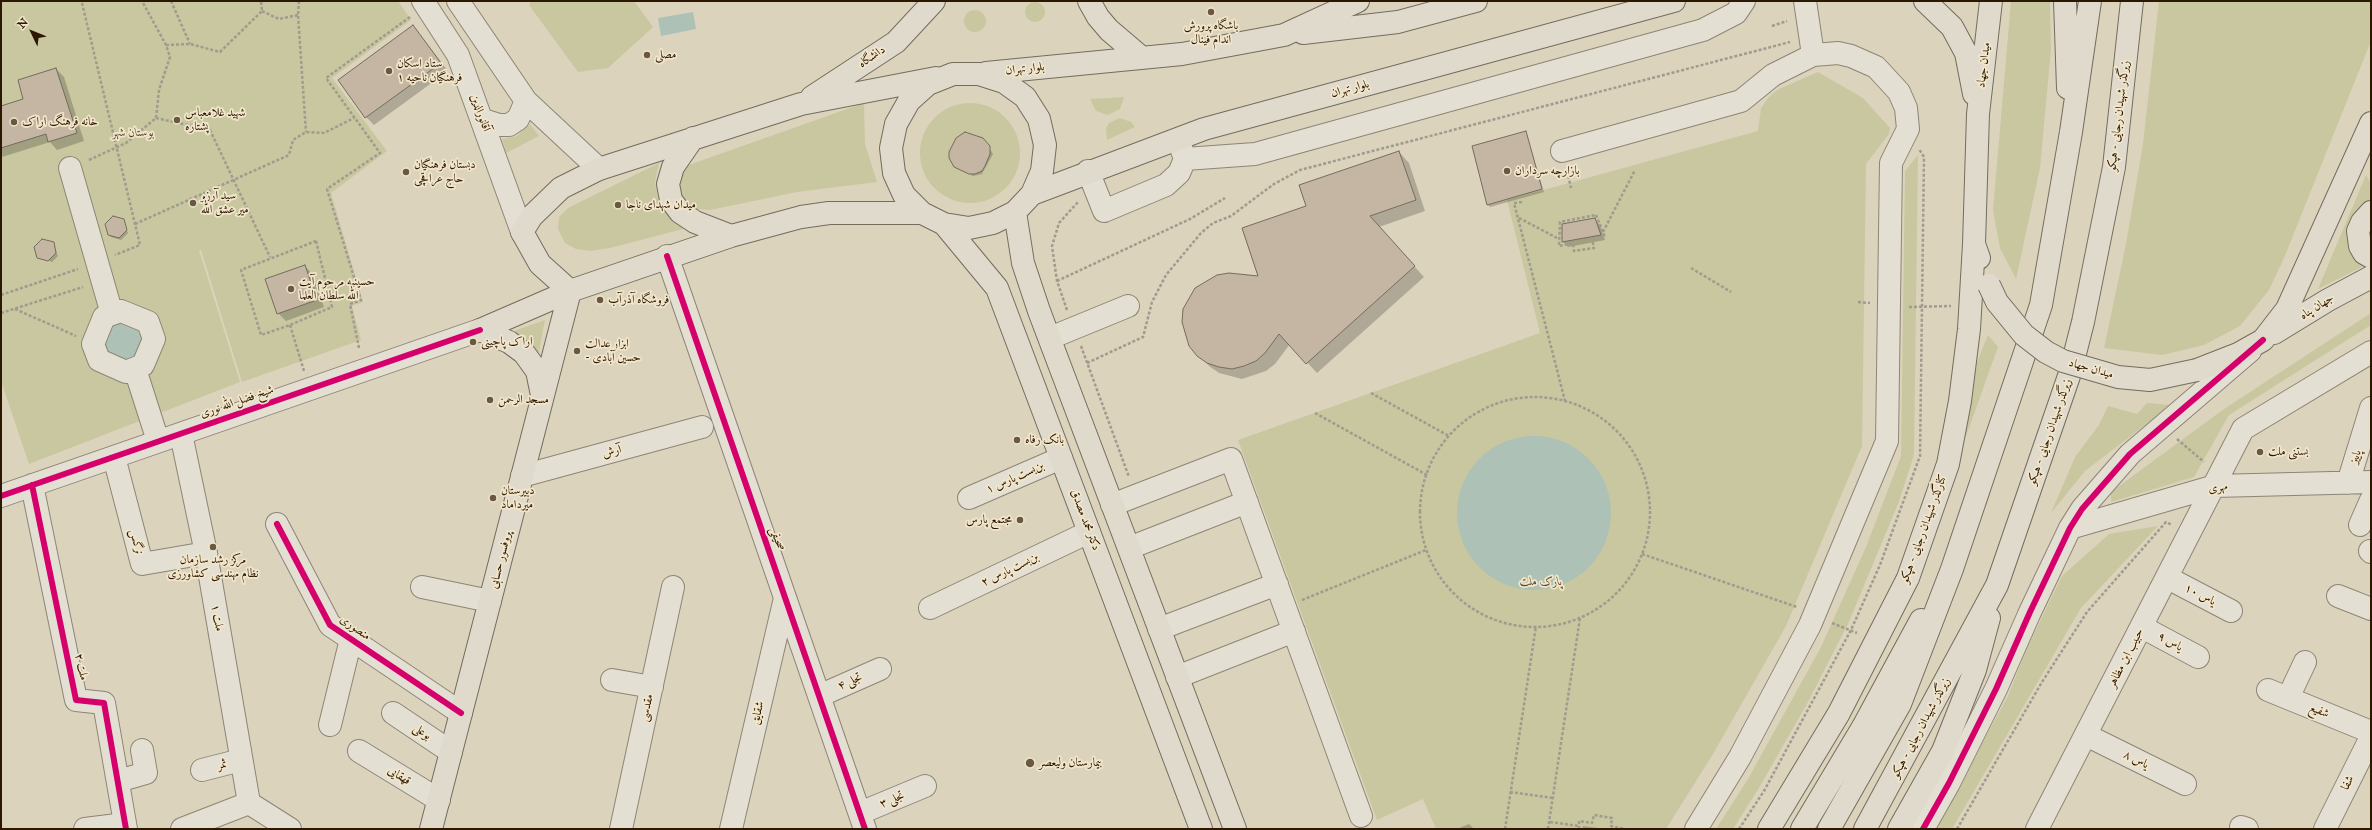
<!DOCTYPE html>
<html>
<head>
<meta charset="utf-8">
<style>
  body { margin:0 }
  #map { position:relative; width:2372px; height:830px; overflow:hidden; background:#dcd3bc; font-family:"IM FELL Great Primer",serif }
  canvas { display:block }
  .frame { position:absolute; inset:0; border:2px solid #2c1701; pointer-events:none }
  .north { position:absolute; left:12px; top:12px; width:40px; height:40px; -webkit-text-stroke:3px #f1e6cb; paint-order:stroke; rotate:313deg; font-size:11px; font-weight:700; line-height:16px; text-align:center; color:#2c1701 }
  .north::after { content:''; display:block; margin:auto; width:14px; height:18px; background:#2c1701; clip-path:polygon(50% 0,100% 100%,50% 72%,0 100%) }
</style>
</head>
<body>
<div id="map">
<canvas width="2372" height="830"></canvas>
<div class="frame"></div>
<div class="north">N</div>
</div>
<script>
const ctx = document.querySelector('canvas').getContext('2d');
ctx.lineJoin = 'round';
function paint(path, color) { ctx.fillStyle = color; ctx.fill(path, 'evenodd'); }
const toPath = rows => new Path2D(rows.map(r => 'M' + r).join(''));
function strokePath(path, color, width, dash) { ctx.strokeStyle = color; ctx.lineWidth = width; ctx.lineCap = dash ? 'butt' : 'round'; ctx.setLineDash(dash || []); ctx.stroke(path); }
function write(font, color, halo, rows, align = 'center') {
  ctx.font = font + ' "IM FELL Great Primer",Amiri,serif'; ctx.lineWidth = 3.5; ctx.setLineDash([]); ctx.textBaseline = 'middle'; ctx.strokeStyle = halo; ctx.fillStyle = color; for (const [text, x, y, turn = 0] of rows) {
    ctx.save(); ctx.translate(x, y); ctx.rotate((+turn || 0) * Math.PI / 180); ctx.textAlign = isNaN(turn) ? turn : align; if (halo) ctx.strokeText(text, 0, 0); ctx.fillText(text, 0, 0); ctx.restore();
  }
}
paint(toPath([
  [1,1,398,1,411,20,332,78,387,151,331,193,363,302,352,306,361,340,242,382,201,250,199,250,240,382,29,464,1,381],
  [531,1,634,1,653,27,608,68,578,72,529,5],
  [2011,1,2050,1,2051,49,2040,168,2016,279,2000,248,1993,210],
  [2159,1,2371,1,2371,41,2284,258,2269,290,2240,326,2204,345,2162,355,2104,348,2126,244,2143,144],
  '1025 12a10 10 0 1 1 20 0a10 10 0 1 1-20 0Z',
  '964 21a11 11 0 1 1 22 0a11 11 0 1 1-22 0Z',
  [1818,72,1863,98,1890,128,1889,134,1866,164,1862,446,1786,626,1713,754,1666,829,1436,829,1423,799,1377,820,1238,440,1540,333,1507,200,1758,131,1761,108,1768,98,1777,90],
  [1124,97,1120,109,1108,115,1096,111,1090,99],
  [864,103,865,144,877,182,797,192,710,210,696,209,685,201,678,192,679,173,686,166],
  '920 153a50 50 0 1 1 100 0a50 50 0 1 1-100 0Z',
  [1120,118,1131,122,1135,127,1107,140,1106,128,1109,123],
  [530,124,539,136,506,153,502,139,517,136],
  [1918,155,1914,455,1898,504,1848,624,1808,702,1759,788,1733,829,1716,829,1748,779,1821,647,1866,547,1901,456,1905,171],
  [659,163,655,182,659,202,672,218,691,227,610,248,590,251,576,249,565,243,558,229,559,217,568,208],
  [2366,175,2371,183,2371,198,2358,213,2355,257,2364,266,2318,289],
  [2371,313,2371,325,2229,415,2194,477,2111,502,2111,492,2224,409],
  [545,320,538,356,525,337,514,331],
  [1988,335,1998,347,1964,442,1977,362],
  [2147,403,2171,405,2085,471,2051,513,2075,457,2099,425,2108,406,2137,414],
  [2158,526,2081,608,1952,829,1935,829,2008,696,2027,648,2062,576,2109,534]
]), '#c9c79f');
paint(toPath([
  [693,12,696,29,661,36,658,18],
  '104 341a19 19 0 1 1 38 0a19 19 0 1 1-38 0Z',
  '1457 513a77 77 0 1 1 154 0a77 77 0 1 1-154 0Z'
]), '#adc1b6');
paint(toPath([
  [413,26,448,71,374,125,366,117],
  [56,69,64,77,84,141,57,150,50,142,2,157,1,107,25,99],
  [1526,132,1544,192,1490,207,1487,204],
  [970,134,985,141,993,154,982,174,973,176,954,165,959,137],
  [1399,152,1409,163,1425,211,1379,227,1424,277,1317,373,1290,344,1275,364,1266,371,1242,379,1219,373,1209,366,1190,345,1185,334,1184,310,1196,288,1217,276,1259,277,1307,206],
  [1594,219,1600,225,1605,240,1568,247,1563,242,1563,225],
  [123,220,128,233,121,240,111,237,109,235],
  [53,243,58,256,52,262,39,258],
  [305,266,312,274,324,307,286,321,278,313],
  [1469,824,1474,829,1457,829],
  [1583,826,1605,829,1583,829]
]), '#0003');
const building = toPath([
  [413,25,441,63,365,118,338,80,413,25],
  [56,68,77,133,48,142,46,134,1,148,1,106,23,99,18,80,56,68],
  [1526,131,1542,189,1487,205,1472,146,1526,131],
  [965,132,983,138,990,146,990,154,985,166,982,171,975,174,969,174,954,167,949,158,949,152,956,138,965,132],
  [1399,151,1416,200,1370,216,1415,266,1306,364,1279,334,1265,353,1256,361,1244,366,1232,369,1219,367,1207,363,1197,356,1189,346,1182,322,1183,309,1195,288,1217,275,1229,273,1258,276,1242,228,1306,206,1299,185,1399,151],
  [113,216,124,219,127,230,119,238,108,235,105,224,113,216],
  [1595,218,1601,235,1562,242,1562,224,1595,218],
  [42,239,54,242,56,253,48,261,37,258,34,247,42,239],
  [305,265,317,300,277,314,265,279,305,265]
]);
paint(building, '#c5b6a4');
strokePath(building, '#746c5d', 1);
const minor = toPath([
  [423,1,458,55,522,232],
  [458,1,526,101,599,169],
  [1805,1,1813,55],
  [483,120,499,125,509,125,518,119,526,101],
  [1562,151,1741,101,1773,75,1813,55,1826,54,1838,53,1851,56,1876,67,1899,92,1906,108,1908,129,1891,163,1887,441,1810,625,1740,757,1696,829],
  [1185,159,1255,154,1703,30,1736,13,1744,1],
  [70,168,112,314],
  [1088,171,1104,211,1166,185,1179,173,1185,159,1180,145],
  [667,256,865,829],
  [121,311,148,322,154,339,143,365,126,372,99,360,93,344,104,317,121,311],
  [1050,338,1128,306],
  [135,369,158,441],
  [181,434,206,553,249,803],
  [114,457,142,564,206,553],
  [522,476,702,427],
  [2348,483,2371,408],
  [32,485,76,700,104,703,126,829],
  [1,496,480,330],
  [969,498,1061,458],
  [1112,505,1231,459,1361,816],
  [277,524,330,625,461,713],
  [2360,525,2371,500],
  [2070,528,2215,486,2371,482],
  [1129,548,1247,502],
  [2370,551,2371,552],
  [2168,578,2231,611],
  [422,587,490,601],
  [2338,596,2371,609],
  [930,608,1089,532],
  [2142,627,2198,657],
  [1159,629,1277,584],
  [1177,677,1294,631],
  [612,680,652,687],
  [2268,690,2371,732],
  [819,696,880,669],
  [2288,698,2305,662],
  [393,713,451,752],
  [330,725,351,639],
  [2086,735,2185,784],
  [359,751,439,800],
  [202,770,241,760],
  [118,781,146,773,142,750],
  [860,813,925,786],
  [2241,827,2247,829],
  [85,829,125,824],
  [182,829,249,803,290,829],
  [621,829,673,587],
  [731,829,785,598],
  [1923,829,1949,783,1996,689,2030,612,2070,528,2082,509,2130,454,2250,351],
  [2037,829,2243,429,2371,352],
  [2325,829,2371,737]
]);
const major = toPath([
  [1089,1,1098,17,1109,30,1142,58],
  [1925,1,1952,27,1966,53,1974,94],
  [2065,1,2068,88],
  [1303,33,1398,22,1476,1],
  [986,73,1182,54,1284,35,1358,1],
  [812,97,896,42,934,1],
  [693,138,673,167,668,184,671,200,680,212,695,222,731,236],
  [1032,194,1204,129,1674,1],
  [1015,212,1023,263,1039,311,1235,829],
  [2371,212,2362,222,2358,231,2360,246,2364,253,2371,257],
  [944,224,997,288,1201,829],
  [1979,258,1974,244,1978,114,1991,1],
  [570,291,540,264,522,232,532,216,561,188,599,169,801,104,936,78],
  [480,330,570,291,731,236,801,217,829,213,922,213,944,224,969,228,993,223,1015,212,1032,194,1042,171,1045,145,1039,119,1025,97,1004,82,979,74,953,74,928,84,909,101,896,124,891,148,894,173,904,195,922,213],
  [480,330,509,342,524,353,537,371,542,395],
  [2274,333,2328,300,2371,277],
  [2197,370,2238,354,2263,340,2287,309,2371,123],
  [431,829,570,291],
  [1769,829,1839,713,1908,578,1948,464,1960,401,1969,329,1974,244],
  [1802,829,1863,727,1921,620],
  [1829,829,1900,704,1952,569,2041,305,2071,132,2090,1],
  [1865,829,1997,585,2070,373,2083,322,2114,167,2132,1],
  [1899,829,1943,751,1975,670,1989,618]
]);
strokePath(minor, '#8d8575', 24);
strokePath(major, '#746c5d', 24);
strokePath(toPath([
  [171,1,190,44],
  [299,1,298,15,306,132],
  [82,3,140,245,115,255],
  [262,11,279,19,298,15],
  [1772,26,1787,21],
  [166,45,190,44,220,52,262,11,261,1],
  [156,118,210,130,270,257],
  [89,160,126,143,156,118,159,90,170,57,166,45,142,1],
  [1567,171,1571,188],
  [1522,202,1514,203,1565,401],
  [1596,215,1605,237,1592,239,1594,248,1574,251,1573,243,1559,246,1560,222,1596,215],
  [1519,218,1559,239],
  [135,224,289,155,293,140,306,132,324,133,354,118],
  [1603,232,1635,170],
  [316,241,332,307,290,325,261,335,241,270,316,241],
  [1691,268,1731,292],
  [1057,281,1190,219,1225,198],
  [1,295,78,269],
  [1858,302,1870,303],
  [1909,307,1951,306],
  [15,309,76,336],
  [1067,310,1057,281,1052,246,1059,223,1078,202],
  [1,313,83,287],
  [290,325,304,371],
  [1081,346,1129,477],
  [359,348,350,304,361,300,327,189,380,153,326,78,410,17],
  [1087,363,1143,337,1152,302,1166,275,1201,233,1213,223,1231,216,1274,184,1300,170,1790,42],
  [1371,393,1449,436],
  '1420 512a115 115 0 1 1 230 0a115 115 0 1 1-230 0Z',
  [1315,413,1427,475],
  [2177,439,2204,462],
  [1642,554,1797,607],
  [1302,600,1426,550],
  [1832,623,1857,633],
  [1510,792,1553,798],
  [1550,822,1579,826],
  [1505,829,1536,626],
  [1548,829,1580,618],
  [1579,829,1579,821,1592,823,1594,815,1612,818,1611,826,1625,829],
  [1739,829,1764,791,1851,630,1880,565,1920,456,1924,157,1919,149],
  [1957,829,2042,682,2087,612,2166,522,2172,525]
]), '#a09a8f', 2.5, [3, 2]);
strokePath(minor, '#e4dfd3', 22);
strokePath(major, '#dfdacc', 22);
const majorBridge = toPath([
  [1989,285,1997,302,2024,335,2046,352,2063,361,2118,377,2150,380,2197,370]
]);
strokePath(majorBridge, '#746c5d', 24, []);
strokePath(majorBridge, '#dfdacc', 22);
strokePath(toPath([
  [667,256,865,829],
  [32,485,76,700,104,703,126,829],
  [1,496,480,330],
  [277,524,330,625,461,713],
  [1923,829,1949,783,1996,689,2030,612,2070,528,2082,509,2130,454,2263,340]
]), '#d6006c', 6);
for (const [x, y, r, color] of [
  [1211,12,4,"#6a5942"],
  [647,55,4,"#6a5942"],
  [389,71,4,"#6a5942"],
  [177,120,4,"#6a5942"],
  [14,122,4,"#6a5942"],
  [1507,171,4,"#6a5942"],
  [406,172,4,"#6a5942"],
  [193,203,4,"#6a5942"],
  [618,205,4,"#6a5942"],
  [291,289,4,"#6a5942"],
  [600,300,4,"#6a5942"],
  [473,342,4,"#6a5942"],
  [577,351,4,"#6a5942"],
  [490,400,4,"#6a5942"],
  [1017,440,4,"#6a5942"],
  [2260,452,4,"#6a5942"],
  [493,498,4,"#6a5942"],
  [1020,520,4,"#6a5942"],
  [213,547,4,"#6a5942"],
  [1030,763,5,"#6a5942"]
]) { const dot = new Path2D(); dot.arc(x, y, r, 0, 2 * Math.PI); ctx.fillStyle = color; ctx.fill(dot); strokePath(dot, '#f1e6cb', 1.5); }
write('12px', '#2c1701', '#f1e6cb', [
  ["باشگاه پرورش",1211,26,"center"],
  ["اندام فینال",1211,40,"center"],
  ["مصلی",655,55],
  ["ستاد اسکان",397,64],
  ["فرهنگیان ناحیه ۱",397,78],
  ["شهید غلامعباس",185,113],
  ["پشتاره",185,127],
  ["خانه فرهنگ اراک",22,122],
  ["دبستان فرهنگیان",414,165],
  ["حاج عراقچی",414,179],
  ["بازارچه سرداران",1515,171],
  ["سید آرزو",201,196],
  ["میر عشق الله",201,210],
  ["میدان شهدای ناجا",626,205],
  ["حسینیه مرحوم آیت",299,282],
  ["الله سلطان العلما",299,296],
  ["فروشگاه آذرآب",608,300],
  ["اراک پاچینی",481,342],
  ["ابزار عدالت",585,344],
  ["- حسین آبادی",585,358],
  ["مسجد الرحمن",498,400],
  ["بانک رفاه",1025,440],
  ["بستنی ملت",2268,452],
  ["دبیرستان",501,491],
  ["میرداماد",501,505],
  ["مجتمع پارس",1012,520,"right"],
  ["مرکز رشد سازمان",213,560,"center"],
  ["نظام مهندسی کشاورزی",213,574,"center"],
  ["بیمارستان ولیعصر",1039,763]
], 'left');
write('12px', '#2c1701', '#f1e6cb', [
  ["دانشگاه",872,57,-34],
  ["میدان جهاد",1984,65,-83],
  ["بلوار تهران",1025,69,-6],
  ["بلوار تهران",1350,89,-15],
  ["آقانورالدین",480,113,70],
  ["زیرگذر شهیدان رجایی - هپکو",2119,116,-83],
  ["جهان پناه",2317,307,-32],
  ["میدان جهاد",2091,369,16],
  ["شیخ فضل الله نوری",237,402,-19],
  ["زیرگذر شهیدان رجایی - هپکو",2050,432,-71],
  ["آرش",612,452,-15],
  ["پاییز",2356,457,-73],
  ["بن‌بست پارس ۱",1015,478,-24],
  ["مهری",2218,488,-8],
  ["دکتر محمد مصدق",1085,520,69],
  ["کنارگذر شهیدان رجایی - هپکو",1924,529,-70],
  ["صحیفی",777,539,71],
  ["نرگس",136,542,76],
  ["پروفسور حسابی",501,560,-76],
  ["بن‌بست پارس ۲",1010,570,-26],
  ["یاس ۱۰",2200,595,27],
  ["ملت ۱",217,618,80],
  ["منصوری",355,628,35],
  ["یاس ۹",2170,642,29],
  ["حبیب ابن مظاهر",2126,658,-63],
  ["ملت ۲",81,667,78],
  ["تجلی ۴",850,682,-24],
  ["مقدسی",647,708,-78],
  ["شفیع",2319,711,22],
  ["شقایق",758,713,-77],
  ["زیرگذر شهیدان رجایی - هپکو",1921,728,-62],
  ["بوعلی",422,732,34],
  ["یاس ۸",2136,760,26],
  ["ثمر",222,765,-14],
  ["قهقایی",399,776,32],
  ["شفا",2348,783,-64],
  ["تجلی ۳",892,800,-22]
]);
write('italic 12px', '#56492a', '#f1e6cb', [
  ["بوستان شهر",133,133],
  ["پارک ملت",1541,582]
]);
</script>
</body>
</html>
